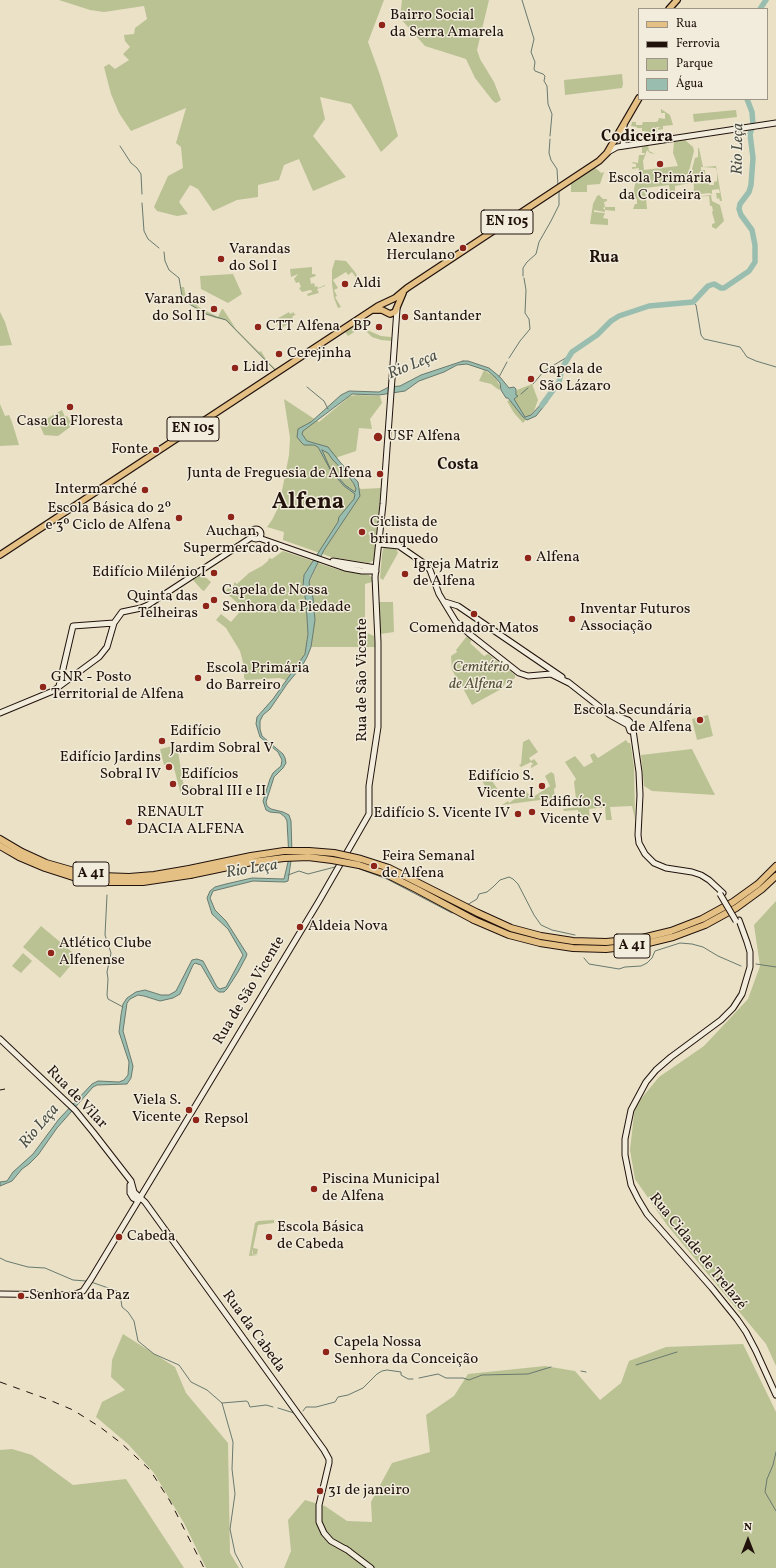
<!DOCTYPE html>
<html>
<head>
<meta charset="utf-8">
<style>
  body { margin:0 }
  #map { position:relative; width:776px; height:1568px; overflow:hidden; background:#eae1c7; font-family:Vollkorn,serif }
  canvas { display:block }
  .legend { position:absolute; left:638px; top:8px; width:130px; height:92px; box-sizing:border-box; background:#f1ecdb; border:1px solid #9e9588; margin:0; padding:5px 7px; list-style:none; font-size:12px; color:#21120c }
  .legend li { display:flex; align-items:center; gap:8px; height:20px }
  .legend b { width:20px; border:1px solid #9e9588 }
  .north { position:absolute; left:728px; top:1520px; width:40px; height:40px; -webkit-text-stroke:3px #f1ecdb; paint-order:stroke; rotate:0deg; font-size:11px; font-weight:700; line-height:16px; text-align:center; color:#21120c }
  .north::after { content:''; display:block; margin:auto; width:14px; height:18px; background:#21120c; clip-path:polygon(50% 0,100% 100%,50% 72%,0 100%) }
</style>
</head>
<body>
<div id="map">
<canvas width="776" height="1568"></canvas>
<ul class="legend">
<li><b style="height:5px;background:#e5c084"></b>Rua</li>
<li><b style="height:5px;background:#21120c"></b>Ferrovia</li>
<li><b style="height:11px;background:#bac293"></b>Parque</li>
<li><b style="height:11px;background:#99beaf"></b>Água</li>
</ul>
<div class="north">N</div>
</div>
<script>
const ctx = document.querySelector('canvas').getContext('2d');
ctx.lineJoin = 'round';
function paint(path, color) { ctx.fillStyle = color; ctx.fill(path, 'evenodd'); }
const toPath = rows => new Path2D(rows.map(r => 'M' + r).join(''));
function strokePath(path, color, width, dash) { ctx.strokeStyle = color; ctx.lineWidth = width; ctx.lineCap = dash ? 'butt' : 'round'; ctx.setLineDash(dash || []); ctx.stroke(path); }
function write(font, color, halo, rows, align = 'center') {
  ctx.font = font + ' Vollkorn,serif'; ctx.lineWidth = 3; ctx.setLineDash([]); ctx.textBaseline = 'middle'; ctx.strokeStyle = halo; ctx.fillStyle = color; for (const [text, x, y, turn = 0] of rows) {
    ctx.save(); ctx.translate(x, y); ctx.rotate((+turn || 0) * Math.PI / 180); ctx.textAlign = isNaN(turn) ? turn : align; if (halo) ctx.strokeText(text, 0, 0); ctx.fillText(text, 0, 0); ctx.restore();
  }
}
paint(toPath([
  [59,0,384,0,368,42,380,75,398,136,381,152,351,104,320,97,325,119,313,136,346,177,313,191,299,159,284,165,279,180,258,185,258,197,237,200,213,211,198,189,190,185,179,202,188,214,177,216,157,211,154,207,168,176,183,168,181,147,176,143,186,108,131,131,119,113,111,94,104,67,109,64,115,69,129,60,123,54,130,47,125,41,124,35,134,34,135,28,147,19,144,6,104,12,90,10],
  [402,0,489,0,477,50,480,59,494,82,501,100,496,103,493,101,475,78,466,59,425,46,400,18],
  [622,74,623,84,622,88,565,95,564,80],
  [661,109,670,115,673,125,663,126,663,129,658,130,658,128,661,127,656,127,657,132,653,132,653,140,652,136,649,140,648,133,645,131,642,131,642,128,637,128,637,127,631,126,632,122,636,122,636,125,642,125,643,122,656,122,658,121,659,118,665,119,665,113,661,113],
  [736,110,737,117,694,122,693,114],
  [685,140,693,147,694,151,688,175,682,176,684,183,688,182,688,180,689,180,690,183,675,186,675,191,670,191,669,185,645,188,647,209,633,209,635,204,637,204,637,199,635,199,635,196,634,197,634,189,639,168,632,169,632,167,636,167,636,164,632,163,633,162,638,163,639,155,644,155,645,153,642,153,642,147,648,145,649,151,655,154,650,153,647,150,643,161,644,170,678,166,673,153,674,142],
  [698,148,699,148,703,167,716,166,722,201,720,201,719,198,717,199,716,193,720,193,719,189,712,190,712,194,709,193,693,195,694,187,692,169,695,158,698,157],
  [701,167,717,168,717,181,714,182,714,185,709,185,709,182,706,183,705,170,701,170],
  [594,167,599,171,601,173,604,172,600,184,587,185,587,192,571,192,571,183],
  [599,195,603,199,607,199,607,201,604,202,605,207,603,208,605,210,605,207,615,207,615,211,605,210,605,212,594,210,594,212,605,213,603,218,608,219,608,225,590,224,593,204,597,196],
  [711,195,712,201,720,205,724,221,716,229,712,227,712,224,715,223,712,212,713,211,712,206,710,206,709,196,693,197],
  [335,260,346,261,355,272,362,284,360,286,357,279,352,272,348,275,346,272,333,280,338,288,334,290,337,296,335,297,341,307,338,308,334,298,332,284,332,270],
  [312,267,312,274,315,274,316,276,310,278,311,284,314,283,315,287,317,286,318,288,325,285,325,286,317,289,319,293,308,296,307,294,312,292,312,291,310,290,302,292,299,288,301,287,299,282,296,283,294,279,298,274,291,277,290,269],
  [233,274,242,294,228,303,201,289,200,276],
  [181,287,184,287,186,298,200,298,197,306,218,317,222,309,223,309,236,329,259,352,261,351,267,361,277,370,274,369,226,320,215,318,205,314,182,299],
  [0,312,5,322,12,345,0,346],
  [289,312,290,314,294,312,294,314,296,314,292,317,294,320,280,329,275,320],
  [362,321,367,330,381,336,391,337,392,341,381,340,372,337,362,327,348,336,345,332],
  [484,370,495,377,501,388,499,390,491,384,479,381],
  [532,384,538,400,534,411,523,423,514,413,507,401,514,399,517,390],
  [357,395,380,396,382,403,370,419,372,429,359,428,356,451,338,457,333,460,354,484,361,489,381,488,374,560,369,563,331,557,283,540,284,532,267,527,272,520,279,506,289,455,290,438,284,399,319,422,350,396],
  [0,404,5,416,9,415,12,422,19,445,0,446],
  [62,410,65,417,67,416,73,425,58,436,44,435,39,423],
  [385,547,396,548,398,553,383,580,380,578,382,555,383,549],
  [283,551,313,561,304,575,303,586,306,602,308,634,305,654,298,665,286,680,279,678,246,680,244,678,244,666,240,651,226,628,216,620,221,614,231,622,243,608,224,591,234,585,234,582,237,584,249,573,262,566,268,561,269,558,272,559],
  [318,563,339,570,369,575,373,578,372,582,365,584,365,632,374,636,375,647,311,647,315,620,313,598,309,583],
  [201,573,211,582,204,591,202,590,193,580,193,578],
  [378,602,393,602,394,632,380,634],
  [467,636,472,639,470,643,484,656,488,654,515,675,515,678,505,684,503,688,472,705,457,677,456,677,452,670,451,656,457,652,456,650],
  [708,715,713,736,697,740,692,719],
  [529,739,538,752,529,758,531,761,534,759,538,764,531,768,531,766,533,764,531,762,521,767,519,765,521,764,523,742],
  [626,740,628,743,630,743,631,747,634,767,635,819,632,806,610,807,612,820,606,820,605,807,589,809,590,819,579,821,578,810,564,811,563,809,577,807,574,782,576,779,565,762,575,756,584,767,593,762,590,755,594,753,598,758],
  [177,745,184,788,194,786,191,794,190,793,181,795,173,764,164,765,160,749],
  [692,749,715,795,652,791,644,786,641,755],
  [551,772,554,774,556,787,554,789,555,798,502,805,508,801,509,803,526,791,530,796,532,796,533,797,550,786,545,776],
  [489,776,500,793,493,798,482,781],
  [776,901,776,1366,766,1344,667,1225,635,1179,630,1150,635,1106,659,1077,704,1046,748,999,760,966,754,925],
  [41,926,78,957,60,978,23,947],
  [23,953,32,961,21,973,12,966],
  [274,1220,274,1223,258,1225,253,1248,258,1249,257,1254,253,1254,253,1249,252,1254,258,1255,249,1256,255,1223,258,1221],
  [123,1334,175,1367,186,1393,228,1443,230,1553,239,1568,206,1568,184,1523,154,1473,128,1444,96,1417,102,1402,125,1390,111,1377,112,1360],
  [743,1344,776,1412,776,1568,284,1568,291,1551,288,1520,305,1500,325,1506,347,1521,372,1522,371,1502,392,1463,430,1452,426,1415,454,1396,468,1374,545,1366,575,1371,600,1400,621,1383,629,1361,666,1347],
  [12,1449,32,1455,73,1485,126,1479,184,1568,0,1568,0,1450]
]), '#bac293');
const water = toPath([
  [463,361,468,361,489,368,500,377,509,388,514,387,516,389,516,395,518,396,514,399,525,417,531,415,545,400,548,401,536,416,527,420,523,417,508,398,506,398,501,390,500,383,495,377,488,371,467,364,457,365,444,372,419,381,405,391,379,395,352,394,303,431,302,434,307,441,328,447,340,462,358,482,360,496,324,550,310,579,309,583,313,598,315,620,311,647,307,657,302,666,287,684,270,709,263,715,260,721,260,729,262,736,283,754,285,758,286,763,283,768,274,777,266,802,267,806,271,809,283,812,289,815,291,821,292,854,288,881,285,882,253,881,213,891,210,898,215,910,226,921,247,954,246,957,238,972,227,989,224,992,219,992,215,989,201,965,195,963,193,965,180,994,173,998,160,1001,144,996,138,995,130,999,127,1003,123,1031,133,1066,131,1078,127,1084,97,1085,93,1087,57,1128,38,1155,29,1164,22,1169,12,1181,0,1186,0,1182,7,1181,13,1172,33,1154,59,1119,92,1084,98,1081,119,1082,124,1080,128,1075,129,1062,119,1032,121,1015,123,1004,127,998,136,992,145,990,161,995,169,995,176,991,192,960,197,959,203,961,217,987,220,989,226,987,243,955,228,929,212,914,207,898,210,891,215,887,226,884,252,878,284,879,289,858,287,821,285,817,280,813,270,812,266,810,263,801,270,779,273,773,281,766,282,760,278,752,260,737,256,724,257,717,273,699,305,654,308,634,306,602,303,586,304,575,338,522,339,517,354,499,355,494,344,486,331,471,318,447,314,445,304,445,301,442,297,437,298,429,311,422,341,395,349,391,379,392,389,387,400,386,421,375,463,361],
  [322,450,328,453,332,459,349,477,354,484,356,489,355,492,345,485,330,468,322,450]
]);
paint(water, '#99beaf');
strokePath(water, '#69796e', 1);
strokePath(toPath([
  [522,0,534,39,531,52,535,62,534,69,535,71,543,74,545,76,544,81,547,86,548,104,552,114,550,136],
  [550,139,549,153,551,160,557,169,558,186],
  [120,146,131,163,137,168,141,174,142,194],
  [142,203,144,231,148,239,159,248],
  [164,252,165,261,169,270,179,278,182,296,186,302,206,314,226,320,276,371],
  [523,276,523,268,527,262,536,254,539,242,551,221,559,205,559,191],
  [693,302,696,305,701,335,704,339,740,347,747,357,756,361,776,367],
  [509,358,520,341,530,329,529,319,525,313,526,290,524,278],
  [499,377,507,362],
  [533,384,544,371,569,356],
  [307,387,324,401,328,409],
  [521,394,528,388],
  [357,868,387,879,452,913,454,912],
  [288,875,299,871,308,874,335,867],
  [107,895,105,935,111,953,107,972,108,979,107,995,108,999,123,1007],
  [467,905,477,899,479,894,487,892,493,887,500,880,509,877,513,879,518,884,534,915,541,925,552,930,575,935],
  [584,958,589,964,619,969,625,967,641,966,647,963,652,958,655,951,680,943,692,944,703,947,718,956,741,966],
  [756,964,776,967],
  [0,1258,6,1261,28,1267,45,1268,73,1280,86,1281],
  [91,1282,117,1291],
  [120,1294,122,1307,128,1312,134,1321,138,1341,154,1354,179,1365,191,1382,207,1390,222,1403,233,1442,232,1469,235,1494,230,1529,235,1553,243,1568],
  [636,1365,677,1352],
  [581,1371,586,1372],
  [419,1378,438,1374,446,1378,463,1378,469,1380,482,1375,528,1374,551,1367],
  [222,1403,246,1401,248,1402,250,1407,266,1405,273,1407],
  [278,1408,294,1413],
  [303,1411,306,1407,316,1407,335,1402,338,1397,348,1395,363,1388,377,1374,382,1371,387,1370,401,1372,401,1375,408,1379,413,1379],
  [776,1452,773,1465,767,1479,765,1492,776,1511]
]), '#69796e', 1);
strokePath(toPath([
  [760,9,766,0],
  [542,405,559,382,562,368,572,352,597,335,611,321,619,316,649,306,693,302,708,286,714,284,721,288,724,288,749,271,755,262,755,245,752,230,741,215,739,209,740,204,749,192,751,185,753,158,750,134,753,125,752,112,747,99]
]), '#99beaf', 5.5);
const secondary = toPath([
  [623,146,624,125],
  [608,152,617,147,624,146,776,123],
  '251 534a5 5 0 1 1 10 0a5 5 0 1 1-10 0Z',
  [259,538,345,568,362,571,376,571],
  [380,544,399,546,425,564,430,570,439,594,456,622,472,636,519,673,528,676,551,674,569,683],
  [333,561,376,568],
  [445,602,458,606,562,677],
  [568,682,610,715,628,725,630,731],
  [59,686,73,626,114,623],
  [0,713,53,691,99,657,107,647,114,623,122,612,141,608,148,605,252,537],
  [609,713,628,720,630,722,633,730,639,772,640,795,638,835,639,843,645,854,654,863,666,868,692,872,701,875,709,880,723,893],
  [739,920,747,942,750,952,750,967,742,994,733,1008,721,1020,671,1057,656,1070,646,1082,631,1110,625,1139,625,1155,631,1185,638,1199,647,1214,712,1288,737,1319,746,1332,756,1351,776,1395],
  [0,1039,75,1110,93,1132,131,1181,134,1192,145,1202,324,1450,329,1459,329,1463,319,1505,319,1522,324,1533,331,1541,349,1551],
  [130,1185,130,1193,133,1198,135,1199,140,1198],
  [0,1294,73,1295,83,1291,91,1279,319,901,369,814,369,786,378,727,378,642,375,577,383,504,397,309],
  [346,1549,371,1568]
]);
const primary = toPath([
  [669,9,677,0],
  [374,310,382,310,390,314,395,312,403,293],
  [0,555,378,306,395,298,407,288,599,161,607,153,639,98]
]);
const highway = toPath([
  [0,839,22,852,46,863,74,871,101,876,129,877,154,875,189,869],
  [0,846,19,857,45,868,73,877,99,882,143,882,190,875],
  [478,913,511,928,541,936,573,941,606,942,638,939,671,931,702,919,733,902,758,884,776,866],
  [474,920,509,935,540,943,573,948,606,949,640,945,673,937,705,925,736,908,762,889,776,876]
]);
strokePath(secondary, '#21120c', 7);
strokePath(primary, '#21120c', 8);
strokePath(highway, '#21120c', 8);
strokePath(secondary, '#f1ecdb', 5);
strokePath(primary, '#e5c084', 5.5);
strokePath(highway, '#e5c084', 6);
strokePath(toPath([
  [0,1090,5,1089],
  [0,1382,47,1399,73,1410,100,1427,121,1443,150,1470,170,1501,204,1568]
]), '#21120c', 1, [7, 7]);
const secondaryBridge = toPath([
  [720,894,736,921]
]);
const highwayBridge = toPath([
  [189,869,251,856,284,851,309,851,334,853,361,859,389,868,478,913],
  [190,875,252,862,284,858,308,857,332,860,359,865,386,874,416,889,474,920]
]);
strokePath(secondaryBridge, '#21120c', 7, []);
strokePath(highwayBridge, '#21120c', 8, []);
strokePath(secondaryBridge, '#f1ecdb', 5);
strokePath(highwayBridge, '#e5c084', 6);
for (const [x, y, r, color] of [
  [382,25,4,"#8f2418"],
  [660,164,4,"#8f2418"],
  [463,248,4,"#8f2418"],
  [221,259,4,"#8f2418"],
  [345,284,4,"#8f2418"],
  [214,309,4,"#8f2418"],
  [405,317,4,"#8f2418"],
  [258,327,4,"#8f2418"],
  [379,327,4,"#8f2418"],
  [279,354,4,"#8f2418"],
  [235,368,4,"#8f2418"],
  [531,379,4,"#8f2418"],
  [70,407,4,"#8f2418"],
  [378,437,5,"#8f2418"],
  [156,450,4,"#8f2418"],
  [380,474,4,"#8f2418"],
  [145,490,4,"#8f2418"],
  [231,517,4,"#8f2418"],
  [179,518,4,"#8f2418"],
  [362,532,4,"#8f2418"],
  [528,558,4,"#8f2418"],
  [214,573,4,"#8f2418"],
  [405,574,4,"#8f2418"],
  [214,600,4,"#8f2418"],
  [206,606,4,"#8f2418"],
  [474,614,4,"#8f2418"],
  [572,619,4,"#8f2418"],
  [198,678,4,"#8f2418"],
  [43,687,4,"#8f2418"],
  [700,720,4,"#8f2418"],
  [162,741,4,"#8f2418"],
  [169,767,4,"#8f2418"],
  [173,784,4,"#8f2418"],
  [542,786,4,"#8f2418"],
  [532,812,4,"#8f2418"],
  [518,814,4,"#8f2418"],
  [129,822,4,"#8f2418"],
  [374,866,4,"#8f2418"],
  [300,927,4,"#8f2418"],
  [51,953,4,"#8f2418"],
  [189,1110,4,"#8f2418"],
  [196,1120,4,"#8f2418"],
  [314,1189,4,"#8f2418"],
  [119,1237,4,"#8f2418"],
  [269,1237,4,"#8f2418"],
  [21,1296,4,"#8f2418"],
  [326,1352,4,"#8f2418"],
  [320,1491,4,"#8f2418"]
]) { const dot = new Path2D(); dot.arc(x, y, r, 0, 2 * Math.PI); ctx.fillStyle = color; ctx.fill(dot); strokePath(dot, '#f1ecdb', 1.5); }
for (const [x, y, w] of [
  [507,222,52],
  [193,429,52],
  [91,874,36],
  [632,946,36]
]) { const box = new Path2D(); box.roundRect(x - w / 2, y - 12, w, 24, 3); ctx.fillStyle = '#f1ecdb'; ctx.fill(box); strokePath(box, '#21120c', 1); }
write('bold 14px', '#21120c', null, [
  ["EN 105",507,222],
  ["EN 105",193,429],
  ["A 41",91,874],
  ["A 41",632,946]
]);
write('15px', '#21120c', '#f1ecdb', [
  ["Bairro Social",390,16],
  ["da Serra Amarela",390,33],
  ["Escola Primária",660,179,"center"],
  ["da Codiceira",660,196,"center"],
  ["Alexandre",455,239,"right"],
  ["Herculano",455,256,"right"],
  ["Varandas",229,250],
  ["do Sol I",229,267],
  ["Aldi",353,284],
  ["Varandas",206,300,"right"],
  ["do Sol II",206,317,"right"],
  ["Santander",413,317],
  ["CTT Alfena",266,327],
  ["BP",371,327,"right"],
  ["Cerejinha",287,354],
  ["Lidl",243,368],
  ["Capela de",539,370],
  ["São Lázaro",539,387],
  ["Casa da Floresta",70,422,"center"],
  ["USF Alfena",387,437],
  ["Fonte",148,450,"right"],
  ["Junta de Freguesia de Alfena",372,474,"right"],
  ["Intermarché",137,490,"right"],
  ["Escola Básica do 2º",171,509,"right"],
  ["e 3º Ciclo de Alfena",171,526,"right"],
  ["Ciclista de",370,523],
  ["brinquedo",370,540],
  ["Auchan",231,532,"center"],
  ["Supermercado",231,549,"center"],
  ["Alfena",536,558],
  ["Igreja Matriz",413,565],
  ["de Alfena",413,582],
  ["Edifício Milénio I",206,573,"right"],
  ["Capela de Nossa",222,591],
  ["Senhora da Piedade",222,608],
  ["Quinta das",198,597,"right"],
  ["Telheiras",198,614,"right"],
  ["Inventar Futuros",580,610],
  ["Associação",580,627],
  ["Comendador Matos",474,629,"center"],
  ["Escola Primária",206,669],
  ["do Barreiro",206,686],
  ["GNR - Posto",51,678],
  ["Territorial de Alfena",51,695],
  ["Escola Secundária",692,711,"right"],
  ["de Alfena",692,728,"right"],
  ["Edifício",170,732],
  ["Jardim Sobral V",170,749],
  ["Edifício Jardins",161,758,"right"],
  ["Sobral IV",161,775,"right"],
  ["Edifícios",181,775],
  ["Sobral III e II",181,792],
  ["Edifício S.",534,777,"right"],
  ["Vicente I",534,794,"right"],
  ["Edificío S.",540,803],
  ["Vicente V",540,820],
  ["RENAULT",137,813],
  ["DACIA ALFENA",137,830],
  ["Edifício S. Vicente IV",510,814,"right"],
  ["Feira Semanal",382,857],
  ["de Alfena",382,874],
  ["Aldeia Nova",308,927],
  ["Atlético Clube",59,944],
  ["Alfenense",59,961],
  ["Viela S.",181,1101,"right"],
  ["Vicente",181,1118,"right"],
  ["Repsol",204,1120],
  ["Piscina Municipal",322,1180],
  ["de Alfena",322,1197],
  ["Escola Básica",277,1228],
  ["de Cabeda",277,1245],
  ["Cabeda",127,1237],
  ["Senhora da Paz",29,1296],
  ["Capela Nossa",334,1343],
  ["Senhora da Conceição",334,1360],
  ["31 de janeiro",328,1491]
], 'left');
write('italic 15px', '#57503b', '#f1ecdb', [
  ["Cemitério",481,668],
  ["de Alfena 2",481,685]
]);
write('15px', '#21120c', '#f1ecdb', [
  ["Rua de São Vicente",363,680,-90],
  ["Rua de São Vicente",250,991,-59],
  ["Rua de Vilar",76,1098,46],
  ["Rua Cidade de Trelazé",697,1252,51],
  ["Rua da Cabeda",253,1332,54]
]);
write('bold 16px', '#21120c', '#f1ecdb', [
  ["Codiceira",637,138],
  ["Rua",604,259],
  ["Costa",458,466]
]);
write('italic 16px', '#4b4e45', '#f1ecdb', [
  ["Rio Leça",739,149,-89],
  ["Rio Leça",413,366,-22],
  ["Rio Leça",252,870,-9],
  ["Rio Leça",40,1127,-50]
]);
write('bold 23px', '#21120c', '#f1ecdb', [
  ["Alfena",308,504]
]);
</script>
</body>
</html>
